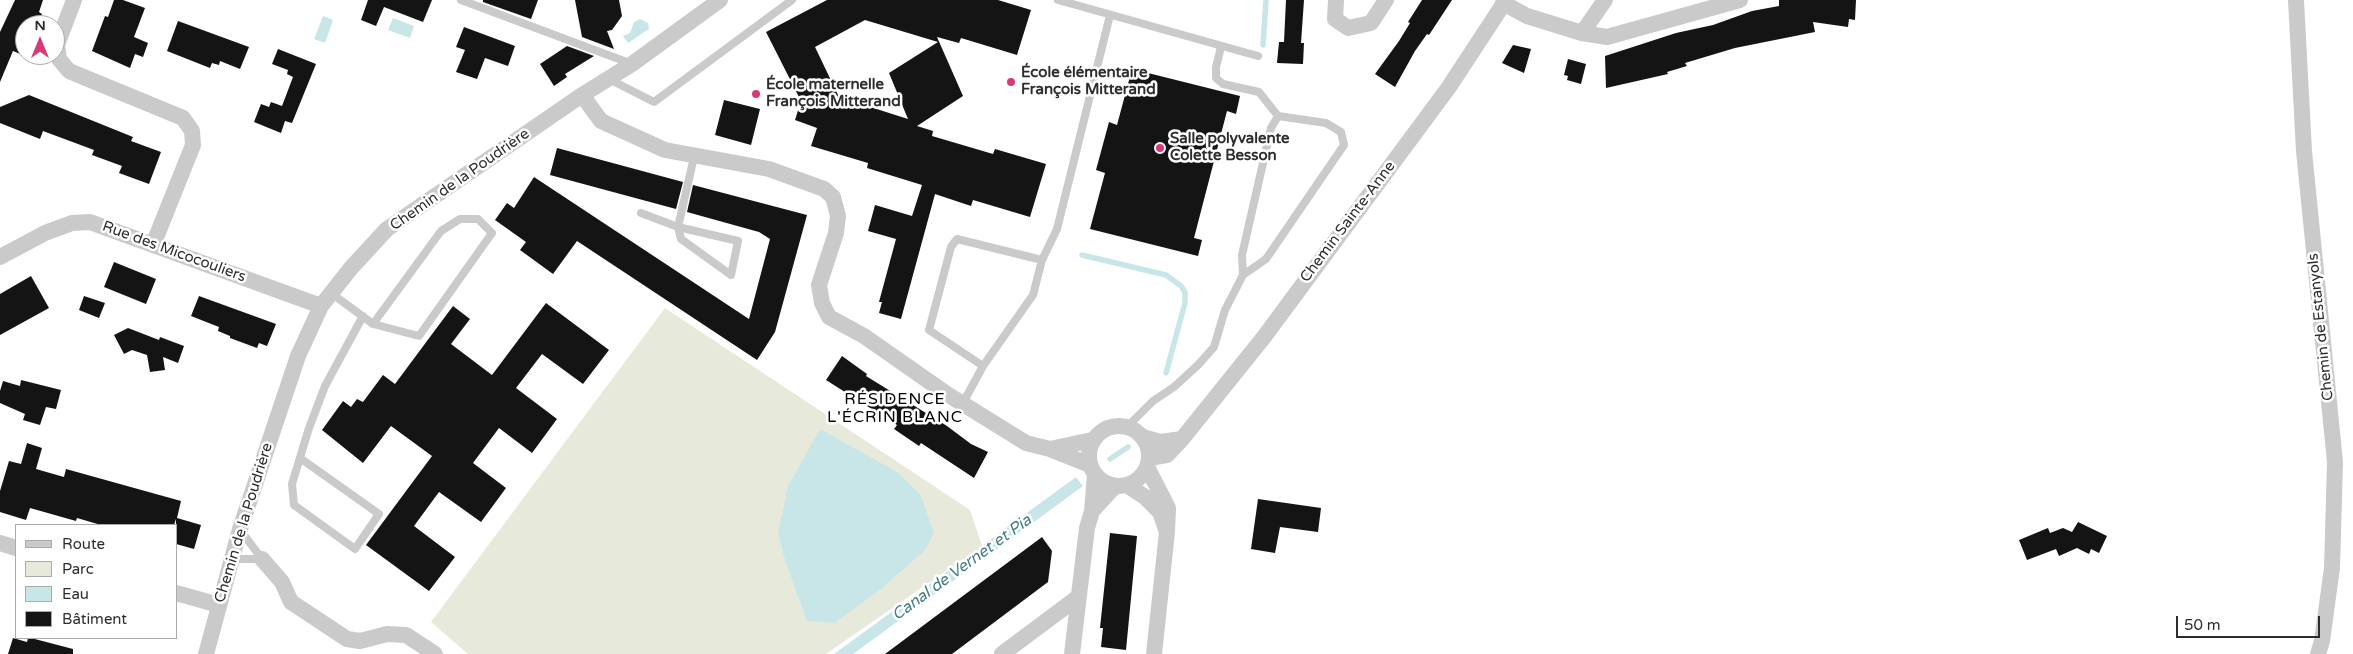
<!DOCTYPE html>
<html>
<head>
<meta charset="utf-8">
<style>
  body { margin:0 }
  #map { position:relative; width:2353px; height:654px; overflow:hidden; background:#fff; font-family:"Varela Round",sans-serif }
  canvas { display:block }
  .legend { position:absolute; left:15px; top:524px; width:162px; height:115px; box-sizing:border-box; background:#fff; border:1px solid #ababab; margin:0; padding:6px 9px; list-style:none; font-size:15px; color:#2d2d2d }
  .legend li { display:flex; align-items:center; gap:10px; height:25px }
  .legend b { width:25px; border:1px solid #ababab }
  .north { position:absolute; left:15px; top:15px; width:50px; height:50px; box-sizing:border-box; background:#fff; border:1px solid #ababab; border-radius:50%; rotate:0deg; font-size:14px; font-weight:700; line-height:20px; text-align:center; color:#2d2d2d }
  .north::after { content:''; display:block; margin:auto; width:18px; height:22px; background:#d83a78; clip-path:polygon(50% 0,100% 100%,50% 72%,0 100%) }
  .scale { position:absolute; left:2176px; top:616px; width:144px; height:22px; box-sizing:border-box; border:2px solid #2d2d2d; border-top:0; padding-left:6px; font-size:15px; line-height:18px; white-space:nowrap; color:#2d2d2d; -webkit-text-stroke:4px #fff; paint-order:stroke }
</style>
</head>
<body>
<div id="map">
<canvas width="2353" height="654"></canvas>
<ul class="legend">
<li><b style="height:6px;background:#cacaca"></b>Route</li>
<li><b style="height:14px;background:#e7eadb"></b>Parc</li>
<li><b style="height:14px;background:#c8e6e8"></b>Eau</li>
<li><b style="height:14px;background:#141414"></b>Bâtiment</li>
</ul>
<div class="north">N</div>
<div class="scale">50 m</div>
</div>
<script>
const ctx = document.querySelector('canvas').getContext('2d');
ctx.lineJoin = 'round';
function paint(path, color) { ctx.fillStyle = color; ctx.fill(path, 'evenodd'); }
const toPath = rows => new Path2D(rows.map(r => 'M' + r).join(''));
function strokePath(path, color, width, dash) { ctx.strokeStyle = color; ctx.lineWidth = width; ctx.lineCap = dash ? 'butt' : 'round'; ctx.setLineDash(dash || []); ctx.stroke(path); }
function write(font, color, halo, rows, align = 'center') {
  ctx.font = font + ' "Varela Round",sans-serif'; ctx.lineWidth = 5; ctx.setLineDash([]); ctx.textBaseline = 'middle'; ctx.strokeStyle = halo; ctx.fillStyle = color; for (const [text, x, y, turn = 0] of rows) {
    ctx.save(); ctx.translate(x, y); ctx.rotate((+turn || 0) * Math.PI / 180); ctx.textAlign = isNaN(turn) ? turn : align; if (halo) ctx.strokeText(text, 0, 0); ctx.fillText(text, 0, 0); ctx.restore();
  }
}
paint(toPath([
  [665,308,970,510,982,546,826,654,468,654,431,622]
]), '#e7eadb');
paint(toPath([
  [323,16,333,20,325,43,314,39],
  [393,18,414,26,410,38,388,30],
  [640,19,648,23,649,29,628,43,623,36,630,33,634,22],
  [820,429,897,472,920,494,934,533,925,550,881,589,835,623,807,621,785,560,778,533,788,486],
  [1076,477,1083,486,989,555,853,654,834,654]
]), '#c8e6e8');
strokePath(toPath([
  [1263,45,1266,0],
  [1082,255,1166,275,1181,286,1185,292,1185,303,1166,373],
  [1110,459,1128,447]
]), '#c8e6e8', 5.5);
paint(toPath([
  [15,0,43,0,39,12,42,14,37,25,25,25,25,56,13,51,0,82,0,32],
  [114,0,123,0,145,8,134,37,148,43,143,57,135,54,130,68,92,51,105,16,108,17],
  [368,0,432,0,423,22,384,7,376,26,361,20],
  [483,0,538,0,531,19,483,2],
  [575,0,619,0,622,16,612,30,607,31,614,49,582,37],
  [827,0,998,0,1031,10,1017,55,961,38,959,43,937,37,963,96,917,126,933,131,932,136,993,154,995,149,1046,164,1030,217,973,200,971,206,935,194,901,319,879,313,882,302,879,302,896,239,868,231,875,205,912,216,922,185,867,168,868,163,811,146,817,128,795,120,801,101,766,32],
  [865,20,938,42,889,73,908,119,839,97,815,47],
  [1286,0,1304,0,1301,43,1304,43,1303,64,1277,63,1279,42,1284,42],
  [1422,0,1452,0,1429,35,1427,34,1415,51,1395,87,1375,74,1399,41,1410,23,1408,22],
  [1779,0,1856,0,1855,20,1849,19,1848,27,1813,22,1815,32,1735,48,1685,63,1687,66,1667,72,1668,74,1606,88,1605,56,1676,33,1713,25,1752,11,1779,6],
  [178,21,249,47,240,69,220,61,219,65,212,63,210,68,167,51],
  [464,27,515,46,508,66,485,58,477,79,456,72,465,50,456,47],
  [1513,45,1531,49,1524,73,1502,63],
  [567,46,594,56,565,74,567,77,554,86,540,64],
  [278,49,316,64,292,123,285,121,281,133,254,122,261,104,269,107,271,102,282,106,293,77,287,74,288,70,272,64],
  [1568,59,1586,64,1581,84,1567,80,1568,76,1564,75],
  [1132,69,1240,96,1236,114,1227,111,1194,238,1202,240,1198,256,1090,229,1105,173,1096,170,1109,122,1117,125],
  [29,95,133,137,131,141,161,152,149,184,119,173,122,166,92,155,94,150,43,131,40,139,0,123,0,107],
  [724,100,760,109,751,145,715,135],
  [557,148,683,182,676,209,550,175],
  [534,177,749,319,770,239,759,232,687,212,693,185,807,215,775,332,757,360,577,241,553,274,520,250,526,242,495,220,507,203,514,208],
  [114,262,156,279,146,304,104,287],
  [31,276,49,308,0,335,0,294],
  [84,296,105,303,99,318,79,310],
  [199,296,276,324,267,346,259,343,257,348,230,338,230,336,218,331,219,327,191,316],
  [546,303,609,350,583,384,542,354,516,388,557,419,532,453,499,428,473,463,506,488,481,522,439,492,414,526,455,557,429,591,366,545,432,456,391,426,363,463,322,430,343,401,351,407,357,399,363,402,383,375,395,384,453,306,470,319,451,344,492,375],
  [128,328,159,340,160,337,184,346,178,363,163,357,165,370,150,372,147,355,132,350,124,354,114,335],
  [842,356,867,374,866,376,947,426,971,444,988,452,974,478,921,443,919,446,894,429,897,425,826,380],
  [21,380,61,390,56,409,46,407,40,425,23,420,25,414,0,403,0,391,3,381,20,386],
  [27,443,42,448,36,469,64,477,66,469,181,501,177,518,201,525,194,549,176,544,176,519,174,525,101,525,77,518,76,521,30,508,26,520,0,512,0,491,9,461,21,464],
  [1258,499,1321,508,1318,532,1280,527,1275,553,1251,549],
  [2078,522,2107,536,2099,553,2091,549,2089,554,2077,548,2059,556,2056,549,2027,560,2019,540,2048,528,2050,533,2063,528,2072,532],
  [1110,533,1137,536,1126,650,1101,647,1103,628,1100,628],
  [1042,537,1052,551,1048,582,952,654,885,654],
  [13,638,27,642,28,638,31,638,73,649,73,654,8,654]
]), '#141414');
strokePath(toPath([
  [461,0,632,64],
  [1058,0,1258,56],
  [1221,47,1216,67,1216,78,1223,84,1259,92,1278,116,1271,128,1242,255,1243,275,1266,259,1344,145,1341,132,1326,123,1278,116],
  [609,79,654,102,792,0],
  [641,213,678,227,694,157],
  [678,227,738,241,731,275,681,239,678,227],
  [1042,260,1057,229,1110,15],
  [331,293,373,324,419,336,492,233,478,219,460,219,441,231,373,324],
  [963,403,983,366,1033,295,1042,260,957,239,951,247,929,330,983,366],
  [1127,427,1153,401,1174,387,1198,365,1214,347,1225,310,1243,275],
  [300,458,379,514,355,549,294,505,292,484,309,428,325,386,363,316],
  [241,531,262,559],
  [232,559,262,559]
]), '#cacaca', 8);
strokePath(toPath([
  [74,0,57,45,59,59,69,71,183,118,192,131,193,145,153,245],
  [1336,0,1335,19,1348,28,1371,23,1386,0],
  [2296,0,2304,151,2335,462,2332,568,2322,641,2318,654],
  [1503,3,1527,16,1582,33,1607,37,1740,0],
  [1582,33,1605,0],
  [582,95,601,121,665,150,769,169,824,189,833,197,838,216,836,233,819,285,822,303,829,317,864,336,947,394,1026,443,1050,449],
  [0,257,45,233,72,223,90,222,321,306],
  '1089 456a30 30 0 1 1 60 0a30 30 0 1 1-60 0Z',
  [1143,437,1160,442,1182,439,1167,455,1149,458],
  [1182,439,1264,337,1449,87,1506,0],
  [1090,465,1050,449,1092,440],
  [1095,475,1092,511,1115,486],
  [1127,485,1145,497,1160,512,1167,532,1168,508,1147,467],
  [0,543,16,548],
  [262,559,282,582,291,602,347,639,360,641,387,634,406,635,435,654],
  [176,593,219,605],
  [206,654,240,529,298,356,321,306,351,268,387,229,582,95,632,64,720,0],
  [1002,654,1077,598],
  [1072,654,1087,528,1092,511],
  [1154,654,1167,532]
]), '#cacaca', 16);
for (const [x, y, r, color] of [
  [1011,82,5,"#d83a78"],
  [756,94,5,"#d83a78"],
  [1160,148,5,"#d83a78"]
]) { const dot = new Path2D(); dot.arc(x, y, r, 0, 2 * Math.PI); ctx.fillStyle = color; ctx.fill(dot); strokePath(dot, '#fff', 2); }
write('bold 15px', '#2d2d2d', '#fff', [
  ["École élémentaire",1021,73],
  ["François Mitterand",1021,90],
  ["École maternelle",766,85],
  ["François Mitterand",766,102],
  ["Salle polyvalente",1170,139],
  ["Colette Besson",1170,156]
], 'left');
write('15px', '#2d2d2d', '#fff', [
  ["Chemin de la Poudrière",460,180,-35],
  ["Chemin Sainte-Anne",1348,222,-53],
  ["Rue des Micocouliers",174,252,20],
  ["Chemin de Estanyols",2321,327,-96],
  ["Chemin de la Poudrière",244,523,-73]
]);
ctx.letterSpacing = '1px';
write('16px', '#000', '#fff', [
  ["RÉSIDENCE",895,400],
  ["L'ÉCRIN BLANC",895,418]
]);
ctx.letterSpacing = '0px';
write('italic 16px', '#3f7d83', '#fff', [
  ["Canal de Vernet et Pia",962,568,-36]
]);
</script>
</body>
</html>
